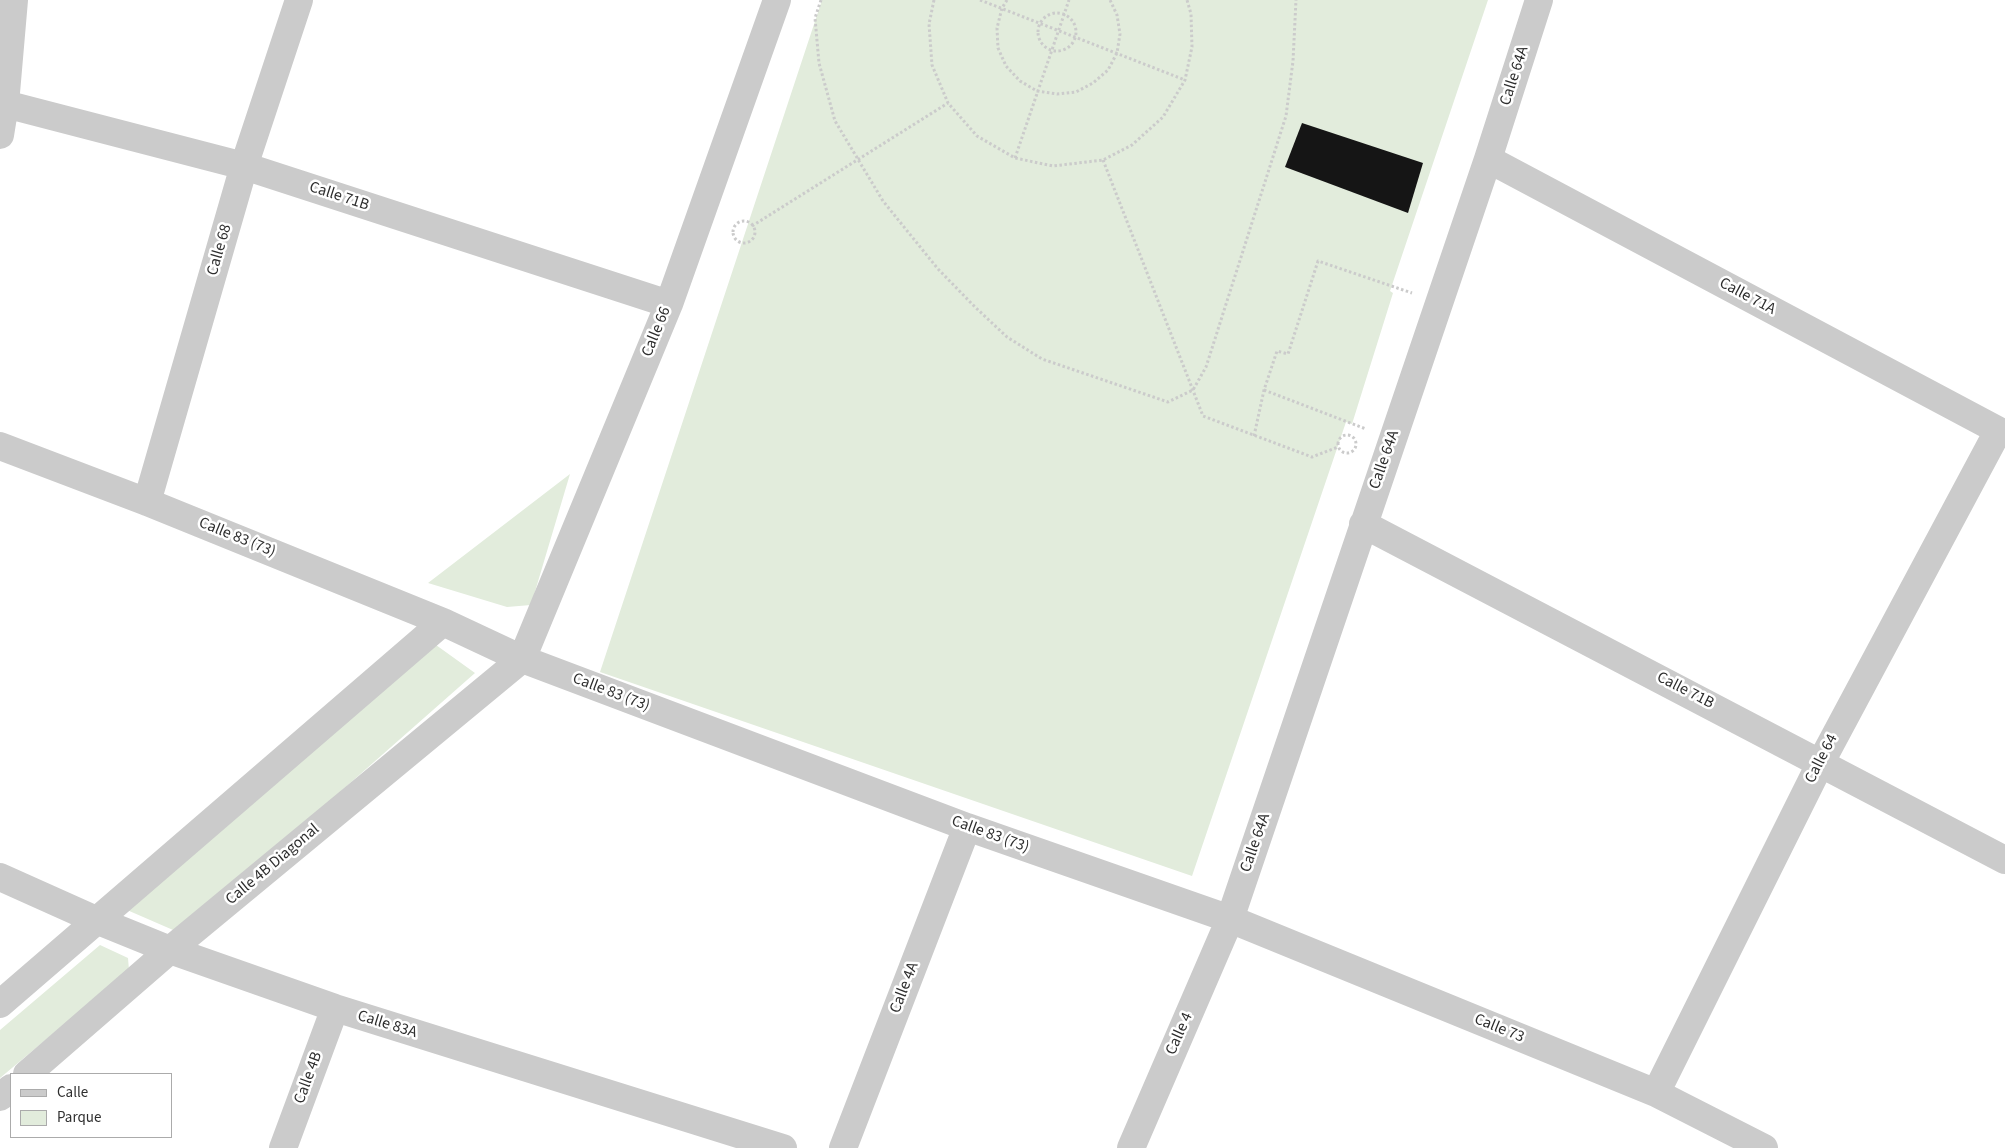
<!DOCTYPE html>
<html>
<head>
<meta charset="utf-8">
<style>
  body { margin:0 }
  #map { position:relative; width:2005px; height:1148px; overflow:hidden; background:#fff; font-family:"Source Sans 3",sans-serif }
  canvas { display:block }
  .legend { position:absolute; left:10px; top:1073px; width:162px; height:65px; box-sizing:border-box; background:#fff; border:1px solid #ababab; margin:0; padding:6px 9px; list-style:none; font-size:15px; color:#2e2e2e }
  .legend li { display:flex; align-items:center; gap:10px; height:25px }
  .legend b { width:25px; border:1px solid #ababab }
</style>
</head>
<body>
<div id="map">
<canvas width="2005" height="1148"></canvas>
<ul class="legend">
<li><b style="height:6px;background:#cbcbcb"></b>Calle</li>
<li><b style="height:14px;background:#e2ecdc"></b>Parque</li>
</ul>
</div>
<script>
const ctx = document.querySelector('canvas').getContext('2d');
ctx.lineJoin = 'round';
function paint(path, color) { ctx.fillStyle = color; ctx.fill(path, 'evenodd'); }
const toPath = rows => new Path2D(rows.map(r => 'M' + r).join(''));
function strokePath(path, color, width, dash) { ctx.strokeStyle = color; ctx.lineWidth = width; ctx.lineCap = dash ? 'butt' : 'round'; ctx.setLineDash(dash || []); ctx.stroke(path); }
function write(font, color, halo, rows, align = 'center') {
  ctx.font = font + ' "Source Sans 3",sans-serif'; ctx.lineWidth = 5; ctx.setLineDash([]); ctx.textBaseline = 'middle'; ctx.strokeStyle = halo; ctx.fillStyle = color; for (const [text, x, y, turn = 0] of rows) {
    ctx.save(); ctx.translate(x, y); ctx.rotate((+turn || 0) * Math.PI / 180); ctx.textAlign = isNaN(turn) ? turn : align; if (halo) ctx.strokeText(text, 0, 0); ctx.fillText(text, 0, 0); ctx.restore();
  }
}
paint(toPath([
  [822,0,1488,0,1390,291,1393,293,1352,424,1346,422,1192,876,600,672],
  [570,474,531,605,507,607,428,583],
  [436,645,475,673,180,933,127,910],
  [100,945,128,958,129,970,0,1078,0,1030]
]), '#e2ecdc');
paint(toPath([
  [1302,123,1423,163,1408,213,1285,167]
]), '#151515');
strokePath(toPath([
  [821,0,815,18,819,63,835,121,883,201,938,269,975,307,1007,337,1042,359,1168,402,1193,390,1206,367,1286,116,1293,61,1296,0],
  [934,0,929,24,932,65,948,103,977,136,1015,158,1053,166,1103,160,1132,145,1163,117,1185,80,1192,47,1191,14,1187,0],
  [980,0,1185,80],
  [1007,0,1002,8,997,28,998,48,1006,66,1020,81,1037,91,1057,94,1076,92,1093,83,1108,70,1117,53,1120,34,1117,15,1110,0],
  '1038 32a19 19 0 1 1 38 0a19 19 0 1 1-38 0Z',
  [1015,158,1069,0],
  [1103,160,1203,416,1312,457,1338,447],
  '733 232a11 11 0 1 1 22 0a11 11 0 1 1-22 0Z',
  [752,226,948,103],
  [1264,390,1366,429],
  '1338 444a9 9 0 1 1 18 0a9 9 0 1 1-18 0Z',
  [1254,436,1264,390,1277,351,1288,354,1318,261,1412,293]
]), '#cbcbcb', 3, [2.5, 2.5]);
strokePath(toPath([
  [5,104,244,166,669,304],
  [0,135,5,104,14,0],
  [1488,159,2005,434],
  [0,446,147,502,443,622,522,659,967,827,1230,919,1656,1093,1764,1148],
  [147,502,244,166,299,0],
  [1363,524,2005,860],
  [0,877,96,920,170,950,335,1008,783,1148],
  [0,1004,443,622],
  [27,1074,170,950,522,659,669,304,777,0],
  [1656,1093,1821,762,1998,431],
  [0,1097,11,1088],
  [283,1148,335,1008],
  [843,1148,967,827],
  [1131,1148,1230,919,1488,159,1539,0]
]), '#cbcbcb', 28);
write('16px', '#2e2e2e', '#fff', [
  ["Calle 64A",1515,76,-72],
  ["Calle 71B",339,197,18],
  ["Calle 68",220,250,-74],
  ["Calle 71A",1747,297,28],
  ["Calle 66",657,332,-68],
  ["Calle 64A",1385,460,-71],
  ["Calle 83 (73)",237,538,22],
  ["Calle 71B",1685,691,27],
  ["Calle 83 (73)",611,693,21],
  ["Calle 64",1822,759,-63],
  ["Calle 83 (73)",990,835,20],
  ["Calle 64A",1256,843,-71],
  ["Calle 4B Diagonal",273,865,-40],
  ["Calle 4A",905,988,-69],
  ["Calle 83A",387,1025,17],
  ["Calle 73",1499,1029,22],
  ["Calle 4",1180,1034,-66],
  ["Calle 4B",309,1078,-70]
]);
</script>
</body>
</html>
